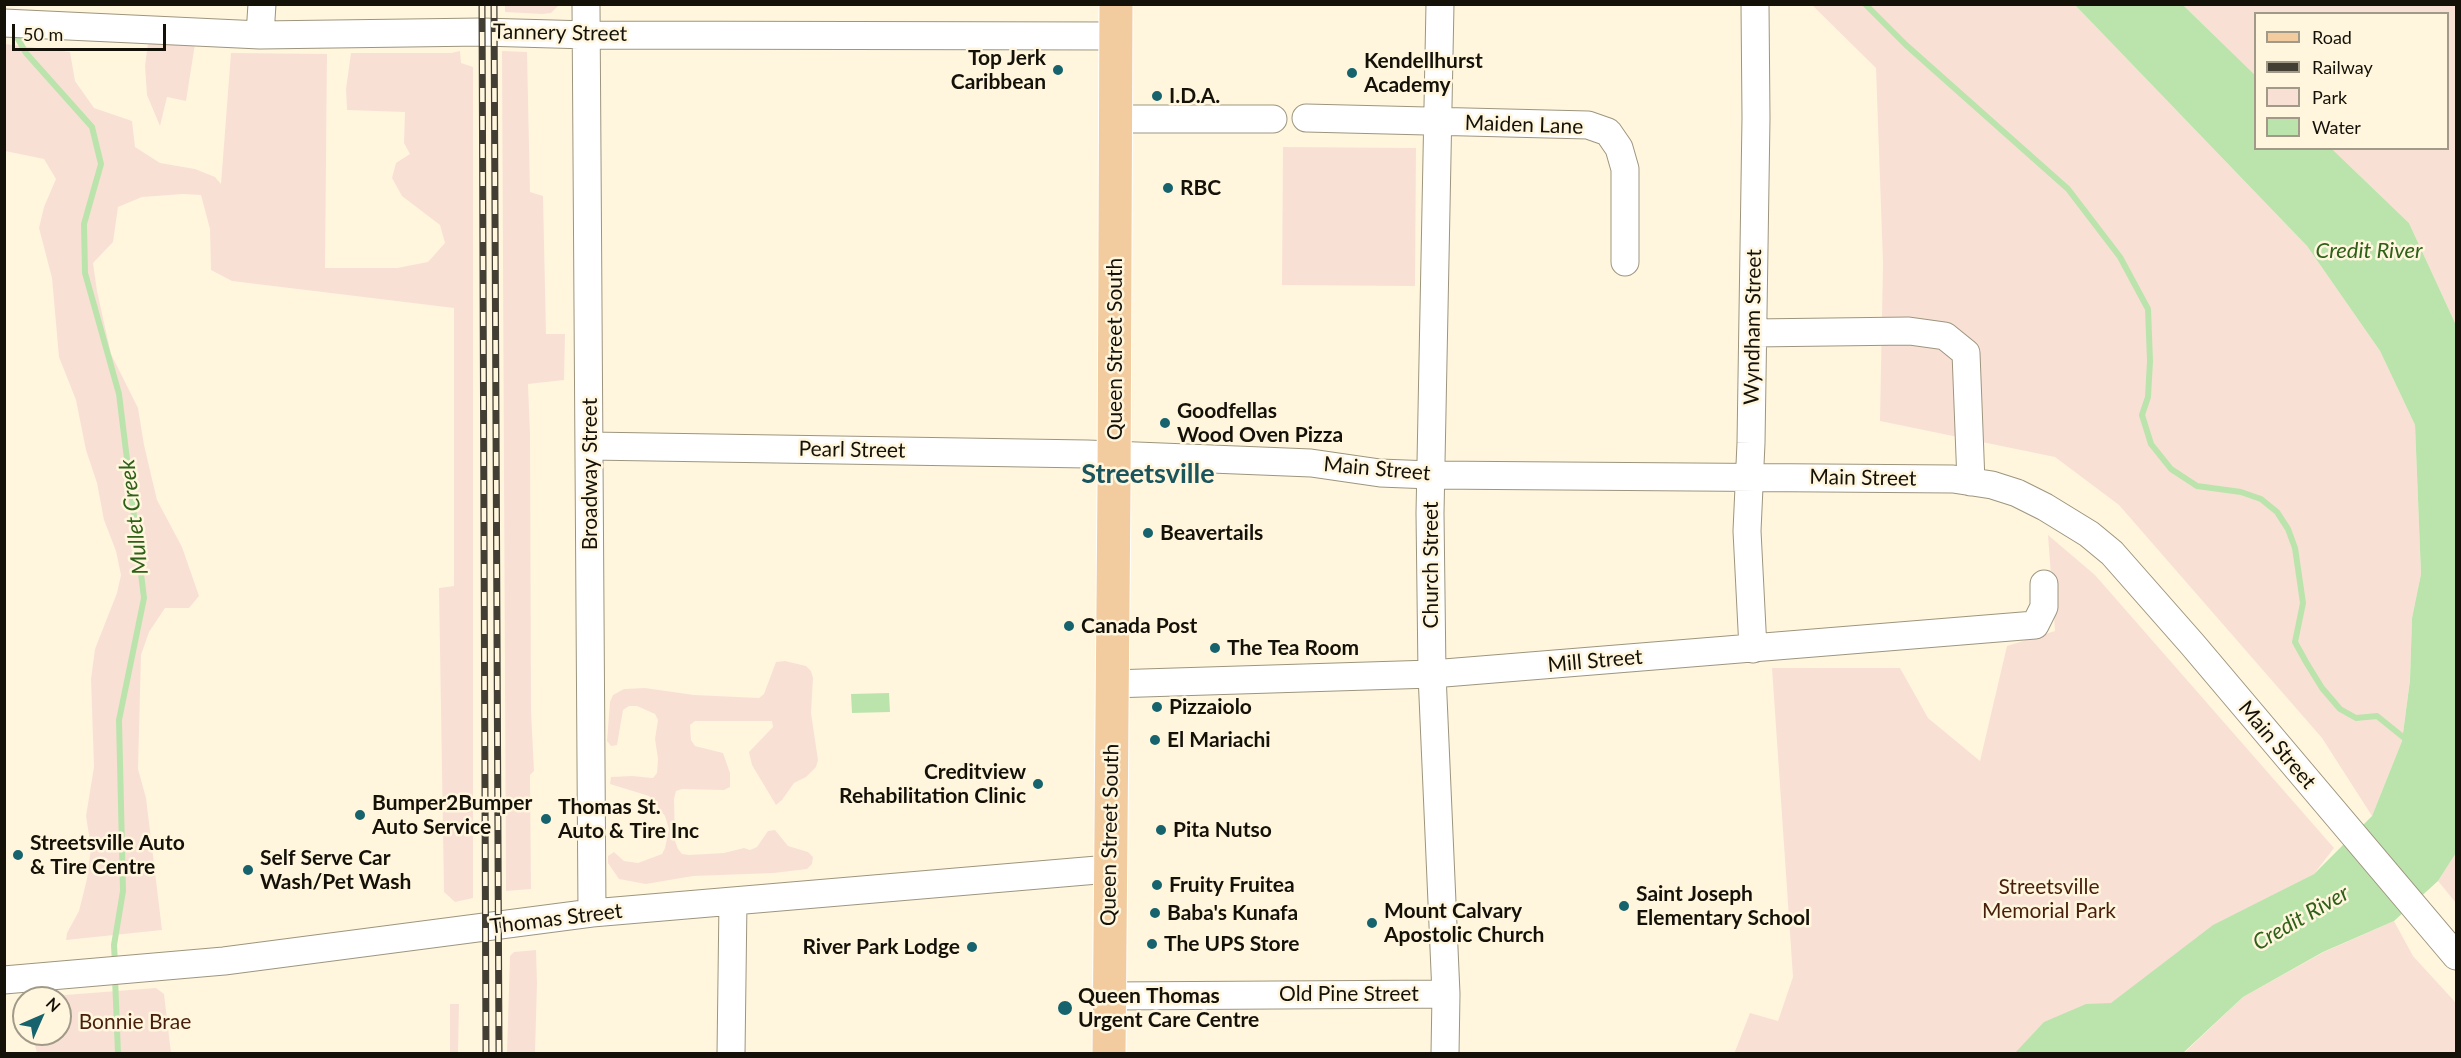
<!DOCTYPE html>
<html>
<head>
<meta charset="utf-8">
<style>
  body { margin:0 }
  #map { position:relative; width:2461px; height:1058px; overflow:hidden; background:#fff6dd; font-family:Lato,sans-serif }
  canvas { display:block }
  .frame { position:absolute; inset:0; border:6px solid #141109; pointer-events:none }
  .legend { position:absolute; left:2254px; top:12px; width:195px; height:138px; box-sizing:border-box; background:#fff6dd; border:2px solid #a19a88; margin:0; padding:8px 10px; list-style:none; font-size:18px; color:#141109 }
  .legend li { display:flex; align-items:center; gap:12px; height:30px }
  .legend b { width:30px; border:2px solid #a19a88 }
  .north { position:absolute; left:12px; top:986px; width:60px; height:60px; box-sizing:border-box; background:#fff6dd; border:2px solid #a19a88; border-radius:50%; rotate:45deg; font-size:16px; font-weight:700; line-height:24px; text-align:center; color:#141109 }
  .north::after { content:''; display:block; margin:auto; width:21px; height:27px; background:#16636d; clip-path:polygon(50% 0,100% 100%,50% 72%,0 100%) }
  .scale { position:absolute; left:12px; top:24px; width:154px; height:27px; box-sizing:border-box; border:3px solid #141109; border-top:0; padding-left:8px; font-size:18px; line-height:21px; white-space:nowrap; color:#141109; -webkit-text-stroke:4px #fff6dd; paint-order:stroke }
</style>
</head>
<body>
<div id="map">
<canvas width="2461" height="1058"></canvas>
<div class="frame"></div>
<ul class="legend">
<li><b style="height:8px;background:#f2cb9f"></b>Road</li>
<li><b style="height:8px;background:#423e33"></b>Railway</li>
<li><b style="height:16px;background:#f9e0d5"></b>Park</li>
<li><b style="height:16px;background:#bbe4ad"></b>Water</li>
</ul>
<div class="north">N</div>
<div class="scale">50 m</div>
</div>
<script>
const ctx = document.querySelector('canvas').getContext('2d');
ctx.lineJoin = 'round';
function paint(path, color) { ctx.fillStyle = color; ctx.fill(path, 'evenodd'); }
const toPath = rows => new Path2D(rows.map(r => 'M' + r).join(''));
function strokePath(path, color, width, dash) { ctx.strokeStyle = color; ctx.lineWidth = width; ctx.lineCap = dash ? 'butt' : 'round'; ctx.setLineDash(dash || []); ctx.stroke(path); }
function write(font, color, halo, rows, align = 'center') {
  ctx.font = font + ' Lato,sans-serif'; ctx.lineWidth = 5; ctx.setLineDash([]); ctx.textBaseline = 'middle'; ctx.strokeStyle = halo; ctx.fillStyle = color; for (const [text, x, y, turn = 0] of rows) {
    ctx.save(); ctx.translate(x, y); ctx.rotate((+turn || 0) * Math.PI / 180); ctx.textAlign = isNaN(turn) ? turn : align; if (halo) ctx.strokeText(text, 0, 0); ctx.fillText(text, 0, 0); ctx.restore();
  }
}
paint(toPath([
  [505,5,505,4,559,5,551,13,542,14,505,12],
  [1812,5,2075,5,2307,246,2380,351,2415,425,2421,574,2412,618,2410,679,2402,741,2372,816,2322,738,2119,505,2055,457,1880,421,1883,263,1876,68],
  [2183,5,2456,5,2456,325,2409,223,2332,149,2448,148,2448,14,2256,14,2255,75],
  [148,43,195,44,186,101,167,97,160,126,147,95,145,66],
  [5,44,70,52,75,81,94,108,132,121,135,147,160,163,195,169,215,177,221,184,231,53,327,54,325,268,397,268,428,262,445,243,440,225,402,196,392,178,396,163,410,154,404,143,405,112,347,110,346,89,351,53,451,53,460,51,461,63,473,67,473,898,455,902,444,892,439,588,454,586,454,308,232,281,211,270,210,229,201,195,183,194,142,197,118,207,113,242,93,263,97,291,111,354,138,408,144,445,157,500,182,547,199,596,189,608,165,608,149,632,141,655,138,769,146,798,162,930,66,940,67,933,79,911,87,879,91,848,86,816,94,767,91,679,95,649,117,593,121,575,116,551,104,520,97,483,86,450,76,400,59,357,52,278,39,228,44,207,56,179,44,159,5,151],
  [502,51,527,52,530,192,543,196,546,334,565,334,564,380,528,384,530,434,531,711,534,771,530,775,531,889,506,891],
  [1283,147,1416,148,1415,286,1282,285],
  [2048,535,2095,575,2334,848,2314,874,2213,926,2135,1053,1734,1054,1750,1013,1778,1021,1793,977,1772,668,1900,668,1928,718,1980,761,2007,646,2055,631],
  [785,661,806,666,811,671,813,678,811,713,818,760,816,767,806,777,794,783,782,800,776,805,752,765,749,752,773,727,772,721,695,721,690,725,691,740,695,746,723,753,730,773,730,787,724,790,682,789,676,791,674,799,675,841,678,849,682,854,689,855,724,853,744,848,750,850,757,847,768,831,775,830,788,846,808,852,813,857,812,864,807,869,774,873,693,876,646,884,619,879,608,863,608,856,614,852,624,861,638,863,662,854,665,848,669,829,665,816,649,796,610,784,611,777,632,776,653,778,657,773,658,759,655,739,658,720,655,714,637,706,629,706,623,710,617,745,611,746,607,741,610,702,613,695,624,689,645,688,694,695,759,698,764,694,776,662],
  [2456,853,2456,903,2438,881],
  [2394,921,2413,956,2456,1003,2456,1053,2183,1054,2243,997,2324,952],
  [536,950,537,983,535,1053,507,1053,510,956,514,952],
  [156,988,164,994,171,1053,37,1053,32,1034,60,1034,60,998,26,998],
  [450,1004,459,1004,458,1053,450,1053]
]), '#f9e0d5');
paint(toPath([
  [2075,5,2183,5,2255,75,2256,148,2332,149,2409,223,2456,325,2456,853,2438,881,2394,921,2323,952,2243,997,2183,1053,2014,1054,2044,1022,2086,1004,2111,1003,2213,925,2314,874,2372,816,2402,741,2410,680,2412,618,2421,574,2415,425,2380,351,2307,246],
  [889,693,890,712,852,713,851,694]
]), '#bbe4ad');
strokePath(toPath([
  [1865,4,1906,45,2068,189,2120,257,2148,309,2150,361,2148,397,2142,415,2151,444,2171,469,2197,486,2241,492,2261,499,2277,512,2288,529,2295,548,2303,603,2295,642,2306,662,2322,688,2340,709,2356,718,2377,716,2408,741],
  [14,32,26,53,92,127,101,164,84,224,85,273,119,394,144,598,119,720,123,891,114,945,115,964],
  [115,977,118,1054]
]), '#bbe4ad', 6);
const minor = toPath([
  [586,4,592,913],
  [1440,4,1430,513,1432,674,1446,994,1445,1054],
  [4,23,260,35,482,32,588,35,1115,36],
  [260,35,262,4],
  [1306,118,1588,125,1608,132,1619,148,1625,169,1625,262],
  [1114,119,1273,119],
  [1753,333,1909,331,1945,336,1966,353,1971,482],
  [590,446,1087,454,1311,463,1380,473,1431,475,1953,479,1992,485,2017,493,2045,507,2089,534,2112,553,2193,645,2456,956],
  [1753,649,1747,531,1751,443,1756,118,1755,4],
  [1111,684,1432,674,2035,625,2044,607,2044,584],
  [4,980,224,961,592,913,1109,869],
  [1109,996,1446,994],
  [731,1054,733,901]
]);
const major = toPath([
  [1109,1054,1114,489,1116,4]
]);
strokePath(minor, '#9d957e', 29);
strokePath(major, '#fff', 35);
strokePath(minor, '#fff', 27);
strokePath(major, '#f2cb9f', 33);
const rail = toPath([
  [482,4,486,1054],
  [494,4,499,1054]
]);
strokePath(rail, '#423e33', 7);
strokePath(rail, '#fff6dd', 4.5, [14]);
for (const [x, y, r, color] of [
  [1058,70,6,"#16636d"],
  [1352,73,6,"#16636d"],
  [1157,96,6,"#16636d"],
  [1168,188,6,"#16636d"],
  [1165,423,6,"#16636d"],
  [1148,533,6,"#16636d"],
  [1069,626,6,"#16636d"],
  [1215,648,6,"#16636d"],
  [1157,707,6,"#16636d"],
  [1155,740,6,"#16636d"],
  [1038,784,6,"#16636d"],
  [360,815,6,"#16636d"],
  [546,819,6,"#16636d"],
  [1161,830,6,"#16636d"],
  [18,855,6,"#16636d"],
  [248,870,6,"#16636d"],
  [1157,885,6,"#16636d"],
  [1624,906,6,"#16636d"],
  [1155,913,6,"#16636d"],
  [1372,923,6,"#16636d"],
  [1152,944,6,"#16636d"],
  [972,947,6,"#16636d"],
  [1065,1008,8,"#16636d"]
]) { const dot = new Path2D(); dot.arc(x, y, r, 0, 2 * Math.PI); ctx.fillStyle = color; ctx.fill(dot); strokePath(dot, '#fff6dd', 2); }
write('21px', '#141109', '#fff6dd', [
  ["Tannery Street",560,33,1],
  ["Maiden Lane",1524,125,2],
  ["Wyndham Street",1753,327,-89],
  ["Queen Street South",1115,349,-90],
  ["Pearl Street",852,450,1],
  ["Main Street",1377,469,5],
  ["Broadway Street",590,474,-90],
  ["Main Street",1863,478,1],
  ["Church Street",1431,565,-90],
  ["Mill Street",1595,661,-5],
  ["Main Street",2277,745,50],
  ["Queen Street South",1110,835,-89],
  ["Thomas Street",556,919,-7],
  ["Old Pine Street",1349,994]
]);
write('bold 21px', '#141109', '#fff6dd', [
  ["Top Jerk",1046,58,"right"],
  ["Caribbean",1046,82,"right"],
  ["Kendellhurst",1364,61],
  ["Academy",1364,85],
  ["I.D.A.",1169,96],
  ["RBC",1180,188],
  ["Goodfellas",1177,411],
  ["Wood Oven Pizza",1177,435],
  ["Beavertails",1160,533],
  ["Canada Post",1081,626],
  ["The Tea Room",1227,648],
  ["Pizzaiolo",1169,707],
  ["El Mariachi",1167,740],
  ["Creditview",1026,772,"right"],
  ["Rehabilitation Clinic",1026,796,"right"],
  ["Bumper2Bumper",372,803],
  ["Auto Service",372,827],
  ["Thomas St.",558,807],
  ["Auto & Tire Inc",558,831],
  ["Pita Nutso",1173,830],
  ["Streetsville Auto",30,843],
  ["& Tire Centre",30,867],
  ["Self Serve Car",260,858],
  ["Wash/Pet Wash",260,882],
  ["Fruity Fruitea",1169,885],
  ["Saint Joseph",1636,894],
  ["Elementary School",1636,918],
  ["Mount Calvary",1384,911],
  ["Apostolic Church",1384,935],
  ["Baba's Kunafa",1167,913],
  ["The UPS Store",1164,944],
  ["River Park Lodge",960,947,"right"],
  ["Queen Thomas",1078,996],
  ["Urgent Care Centre",1078,1020]
], 'left');
write('21px', '#481f0c', '#fff6dd', [
  ["Streetsville",2049,887],
  ["Memorial Park",2049,911],
  ["Bonnie Brae",135,1022]
]);
write('italic 22px', '#2e6019', '#fff6dd', [
  ["Credit River",2369,251],
  ["Mullet Creek",134,517,-97],
  ["Credit River",2301,918,-30]
]);
write('bold 27px', '#1a545d', '#fff6dd', [
  ["Streetsville",1148,474]
]);
</script>
</body>
</html>
